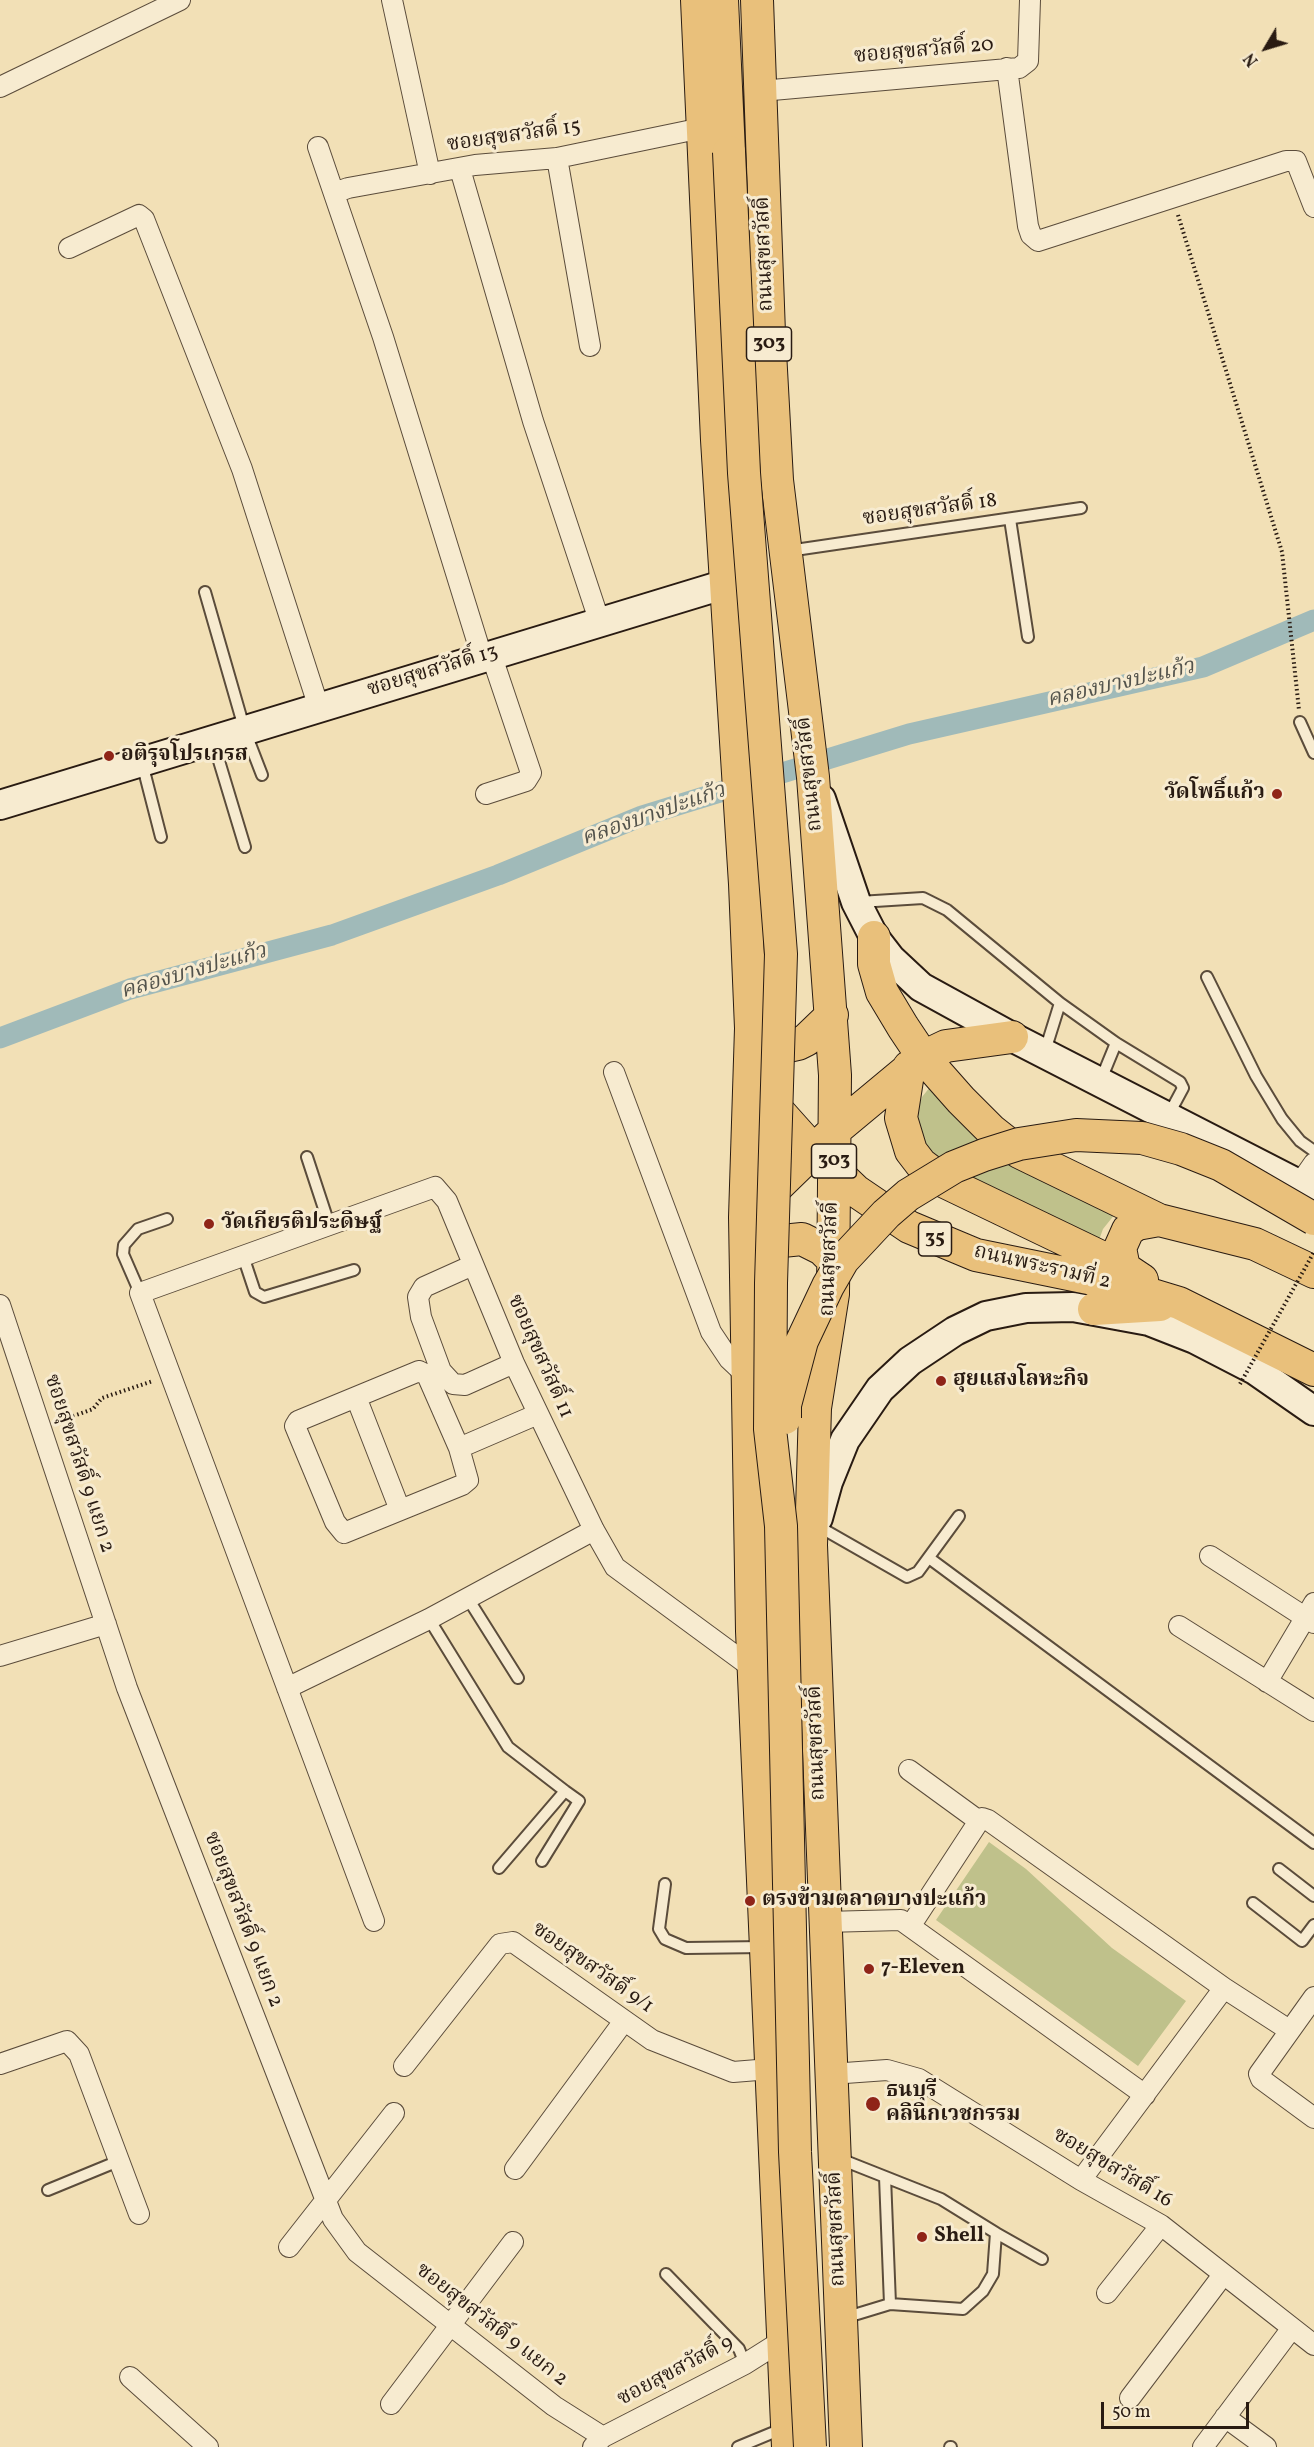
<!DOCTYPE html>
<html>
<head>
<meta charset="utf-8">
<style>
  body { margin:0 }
  #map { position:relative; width:1314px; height:2447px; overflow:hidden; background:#f2e0b6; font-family:Vollkorn,serif }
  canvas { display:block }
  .north { position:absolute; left:1236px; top:18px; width:60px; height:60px; -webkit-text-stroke:4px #f7ebd0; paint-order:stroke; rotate:232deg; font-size:16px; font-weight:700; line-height:24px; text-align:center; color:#291b12 }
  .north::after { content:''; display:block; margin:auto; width:21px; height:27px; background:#291b12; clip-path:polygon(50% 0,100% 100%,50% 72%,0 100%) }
  .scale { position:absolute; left:1101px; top:2402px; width:148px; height:27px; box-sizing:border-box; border:3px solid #291b12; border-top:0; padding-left:8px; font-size:18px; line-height:21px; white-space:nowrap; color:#291b12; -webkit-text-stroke:4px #f7ebd0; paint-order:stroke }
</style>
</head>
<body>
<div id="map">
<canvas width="1314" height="2447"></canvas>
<div class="north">N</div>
<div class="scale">50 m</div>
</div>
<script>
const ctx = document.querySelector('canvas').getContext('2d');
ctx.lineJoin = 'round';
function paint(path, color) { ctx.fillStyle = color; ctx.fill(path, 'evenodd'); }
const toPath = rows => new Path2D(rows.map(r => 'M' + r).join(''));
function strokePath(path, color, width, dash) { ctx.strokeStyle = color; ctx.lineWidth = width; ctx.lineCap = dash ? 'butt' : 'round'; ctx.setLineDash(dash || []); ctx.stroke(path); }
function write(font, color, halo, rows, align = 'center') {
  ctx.font = font + ' Vollkorn,"Noto Serif Thai",serif'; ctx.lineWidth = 6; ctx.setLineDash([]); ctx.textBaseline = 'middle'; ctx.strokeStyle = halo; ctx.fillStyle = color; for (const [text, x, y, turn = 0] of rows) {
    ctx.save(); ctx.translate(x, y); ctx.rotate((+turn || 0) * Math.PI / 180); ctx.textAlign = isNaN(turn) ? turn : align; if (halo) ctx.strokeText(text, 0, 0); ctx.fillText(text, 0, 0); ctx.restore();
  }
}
paint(toPath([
  [930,1087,1115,1214,1103,1229,1099,1240,986,1189,926,1150,917,1120,917,1111,922,1097],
  [989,1842,1026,1869,1112,1948,1186,2001,1138,2066,936,1920]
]), '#bfc18b');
strokePath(toPath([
  [0,1038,130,989,332,935,498,875,642,816,909,734,1203,667,1314,620]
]), '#a0bab9', 21);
const lane = toPath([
  [1010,519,1028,637],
  [788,551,1081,508],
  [205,592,245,731,262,775],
  [1300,722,1314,753],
  [213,741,245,847],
  [142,763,161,837],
  [859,902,923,898,947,910,1060,1003,1116,1043,1180,1082,1183,1088,1168,1116],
  [1207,977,1256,1076,1282,1119,1300,1141,1314,1151],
  [1045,1051,1060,1003],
  [1100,1082,1116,1043],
  [307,1157,329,1224],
  [243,1256,255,1292,264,1297,354,1270],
  [140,1293,123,1254,124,1245,138,1229,167,1219],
  [816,1525,907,1577,918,1572,959,1516],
  [929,1558,1314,1843],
  [467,1597,518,1678],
  [429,1619,508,1747,565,1791,499,1868],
  [542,1861,579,1801,565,1791],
  [1279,1869,1314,1896],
  [665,1884,659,1929,665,1939,686,1948,764,1947],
  [1253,1903,1302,1941,1314,1925],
  [840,2159,941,2199,996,2233,993,2274,983,2291,963,2309,890,2304,844,2318],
  [885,2177,890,2304],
  [48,2190,121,2160],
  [996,2233,1042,2259],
  [666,2274,739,2349,745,2364],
  [738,2447,784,2428],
  [950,2447,951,2447]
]);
const street = toPath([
  [392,0,430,174],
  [1007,68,1028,226,1031,235,1038,241,1286,161,1296,161,1314,207],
  [0,87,180,0],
  [761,91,1019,68,1028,61,1030,0],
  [318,147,383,337,482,657],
  [557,158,590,346],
  [460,169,533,421,600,623],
  [334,193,348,188,475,165,557,158,702,128],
  [69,248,139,215,144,219,242,469,319,708],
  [486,794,526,781,531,773,491,654],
  [614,1072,711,1332,729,1359,747,1376],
  [1300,1183,1314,1163],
  [473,1265,424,1287,418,1297,421,1317,441,1371,453,1384,465,1385,514,1363],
  [0,1305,127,1688,333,2219,357,2252,554,2406,603,2437],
  [419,1371,427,1375,459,1448,468,1480,462,1485,344,1533,335,1522,295,1426,298,1421,419,1371],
  [356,1397,400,1510],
  [459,1448,538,1414],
  [1210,1556,1314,1623],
  [1179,1626,1314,1711],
  [0,1656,106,1624],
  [1267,1682,1314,1603],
  [287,1688,429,1619,594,1530],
  [909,1770,979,1821,982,1818,988,1820,1224,1988,1289,2030],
  [374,1921,140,1293,435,1187,447,1201,514,1363,594,1530,615,1567,755,1670],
  [825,1922,901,1920,1145,2095],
  [911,1925,979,1821],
  [1314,1997,1259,2074,1261,2079,1314,2118],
  [0,2064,67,2041,79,2054,139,2214],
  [404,2066,500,1944,513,1942,652,2040,733,2072,770,2069],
  [831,2074,887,2070,919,2079,1081,2180,1161,2225,1314,2345],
  [515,2169,624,2021],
  [1081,2180,1224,1988],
  [289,2247,394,2113],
  [1107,2293,1161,2225],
  [130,2377,208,2447],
  [1130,2398,1223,2275],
  [391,2404,513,2242],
  [1225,2417,1266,2447],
  [593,2447,603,2437,745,2364,783,2340],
  [1203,2447,1292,2328]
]);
const secondary = toPath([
  [821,799,856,902,874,937,891,959,921,987,1012,1037,1314,1192],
  [0,805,726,584],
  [818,1518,828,1482,845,1440,880,1389,910,1361,955,1331,986,1316,1026,1308,1073,1307,1149,1321,1195,1339,1255,1370,1314,1411]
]);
const primary = toPath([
  [697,0,717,440,745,884,751,1028,745,1217,752,1631,788,2447],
  [722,0,729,152],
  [757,0,769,333,777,480,813,777,835,1075,833,1294,815,1408,811,1545,846,2447],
  [874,937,874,964,882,992,903,1027,923,1057,961,1100,991,1130,1019,1152,1159,1220,1255,1244,1314,1272],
  [755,1031,771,1042,789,1046,798,1044,806,1040,832,1015],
  [909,1067,901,1118,911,1151,921,1164,945,1182,1124,1268,1142,1280],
  [762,1093,813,1150,856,1191,909,1227,976,1255,1113,1283,1179,1303,1314,1370],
  [761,1202,834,1131,923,1057,946,1046,1012,1037],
  [750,1261,782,1241,802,1239,822,1249,834,1261],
  [1124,1268,1120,1248,1128,1230,1137,1224,1159,1220],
  [1094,1309,1160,1305]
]);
strokePath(lane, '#5b4c3b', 14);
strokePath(street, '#5b4c3b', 22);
strokePath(secondary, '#291b12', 32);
strokePath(primary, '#291b12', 34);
strokePath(toPath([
  [1178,215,1282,552,1299,710],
  [56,1422,93,1409,102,1398,153,1381]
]), '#291b12', 4, [1.5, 3]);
strokePath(lane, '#f7ebd0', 10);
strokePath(street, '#f7ebd0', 20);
strokePath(secondary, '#f7ebd0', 28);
strokePath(primary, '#e9c07b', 32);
const primaryBridge = toPath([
  [729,152,744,473,781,954,771,1283,770,1429,781,1526,795,2152,810,2447],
  [785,1418,785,1405,802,1341,828,1286,843,1260,886,1214,908,1195,954,1167,984,1155,1019,1144,1076,1135,1142,1138,1181,1149,1221,1165,1314,1219]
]);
strokePath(primaryBridge, '#291b12', 34, []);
strokePath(toPath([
  [1240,1384,1314,1252]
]), '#291b12', 4, [1.5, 3]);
strokePath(primaryBridge, '#e9c07b', 32);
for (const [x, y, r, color] of [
  [109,756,6,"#8f2418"],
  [1277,794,6,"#8f2418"],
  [209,1224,6,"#8f2418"],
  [941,1381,6,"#8f2418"],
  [750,1901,6,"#8f2418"],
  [869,1969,6,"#8f2418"],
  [873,2104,8,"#8f2418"],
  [922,2237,6,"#8f2418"]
]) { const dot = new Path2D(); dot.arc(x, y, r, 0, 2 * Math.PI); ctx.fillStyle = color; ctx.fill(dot); strokePath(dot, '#f7ebd0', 2); }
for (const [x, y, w] of [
  [769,344,45],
  [834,1161,45],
  [935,1239,33]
]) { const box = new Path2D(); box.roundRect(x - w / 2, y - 17, w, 34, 4.5); ctx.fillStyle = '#f7ebd0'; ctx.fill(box); strokePath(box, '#291b12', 1.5); }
write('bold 20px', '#291b12', null, [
  ["303",769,344],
  ["303",834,1161],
  ["35",935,1239]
]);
write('21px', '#291b12', '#f7ebd0', [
  ["ซอยสุขสวัสดิ์ 20",924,52,-5],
  ["ซอยสุขสวัสดิ์ 15",514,137,-8],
  ["ถนนสุขสวัสดิ์",766,254,-92],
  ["ซอยสุขสวัสดิ์ 18",930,511,-8],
  ["ซอยสุขสวัสดิ์ 13",433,672,-17],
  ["ถนนสุขสวัสดิ์",811,774,-96],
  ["ถนนสุขสวัสดิ์",831,1259,-88],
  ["ถนนพระรามที่ 2",1042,1268,13],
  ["ซอยสุขสวัสดิ์ 11",539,1357,66],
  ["ซอยสุขสวัสดิ์ 9 แยก 2",78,1464,72],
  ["ถนนสุขสวัสดิ์",818,1743,-92],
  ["ซอยสุขสวัสดิ์ 9 แยก 2",242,1920,69],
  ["ซอยสุขสวัสดิ์ 9/1",592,1969,35],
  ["ซอยสุขสวัสดิ์ 16",1112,2169,31],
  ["ถนนสุขสวัสดิ์",838,2229,-92],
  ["ซอยสุขสวัสดิ์ 9 แยก 2",491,2326,38],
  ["ซอยสุขสวัสดิ์ 9",676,2372,-28]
]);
write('bold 21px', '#291b12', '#f7ebd0', [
  ["อติรุจโปรเกรส",121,756],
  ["วัดโพธิ์แก้ว",1265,794,"right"],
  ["วัดเกียรติประดิษฐ์",221,1224],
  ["ฮุยแสงโลหะกิจ",953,1381],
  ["ตรงข้ามตลาดบางปะแก้ว",762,1901],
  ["7-Eleven",881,1969],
  ["ธนบุรี",886,2092],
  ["คลินิกเวชกรรม",886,2116],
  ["Shell",934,2237]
], 'left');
write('italic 22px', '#53534c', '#f7ebd0', [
  ["คลองบางปะแก้ว",1121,685,-13],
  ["คลองบางปะแก้ว",654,816,-19],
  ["คลองบางปะแก้ว",194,973,-16]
]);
</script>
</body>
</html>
